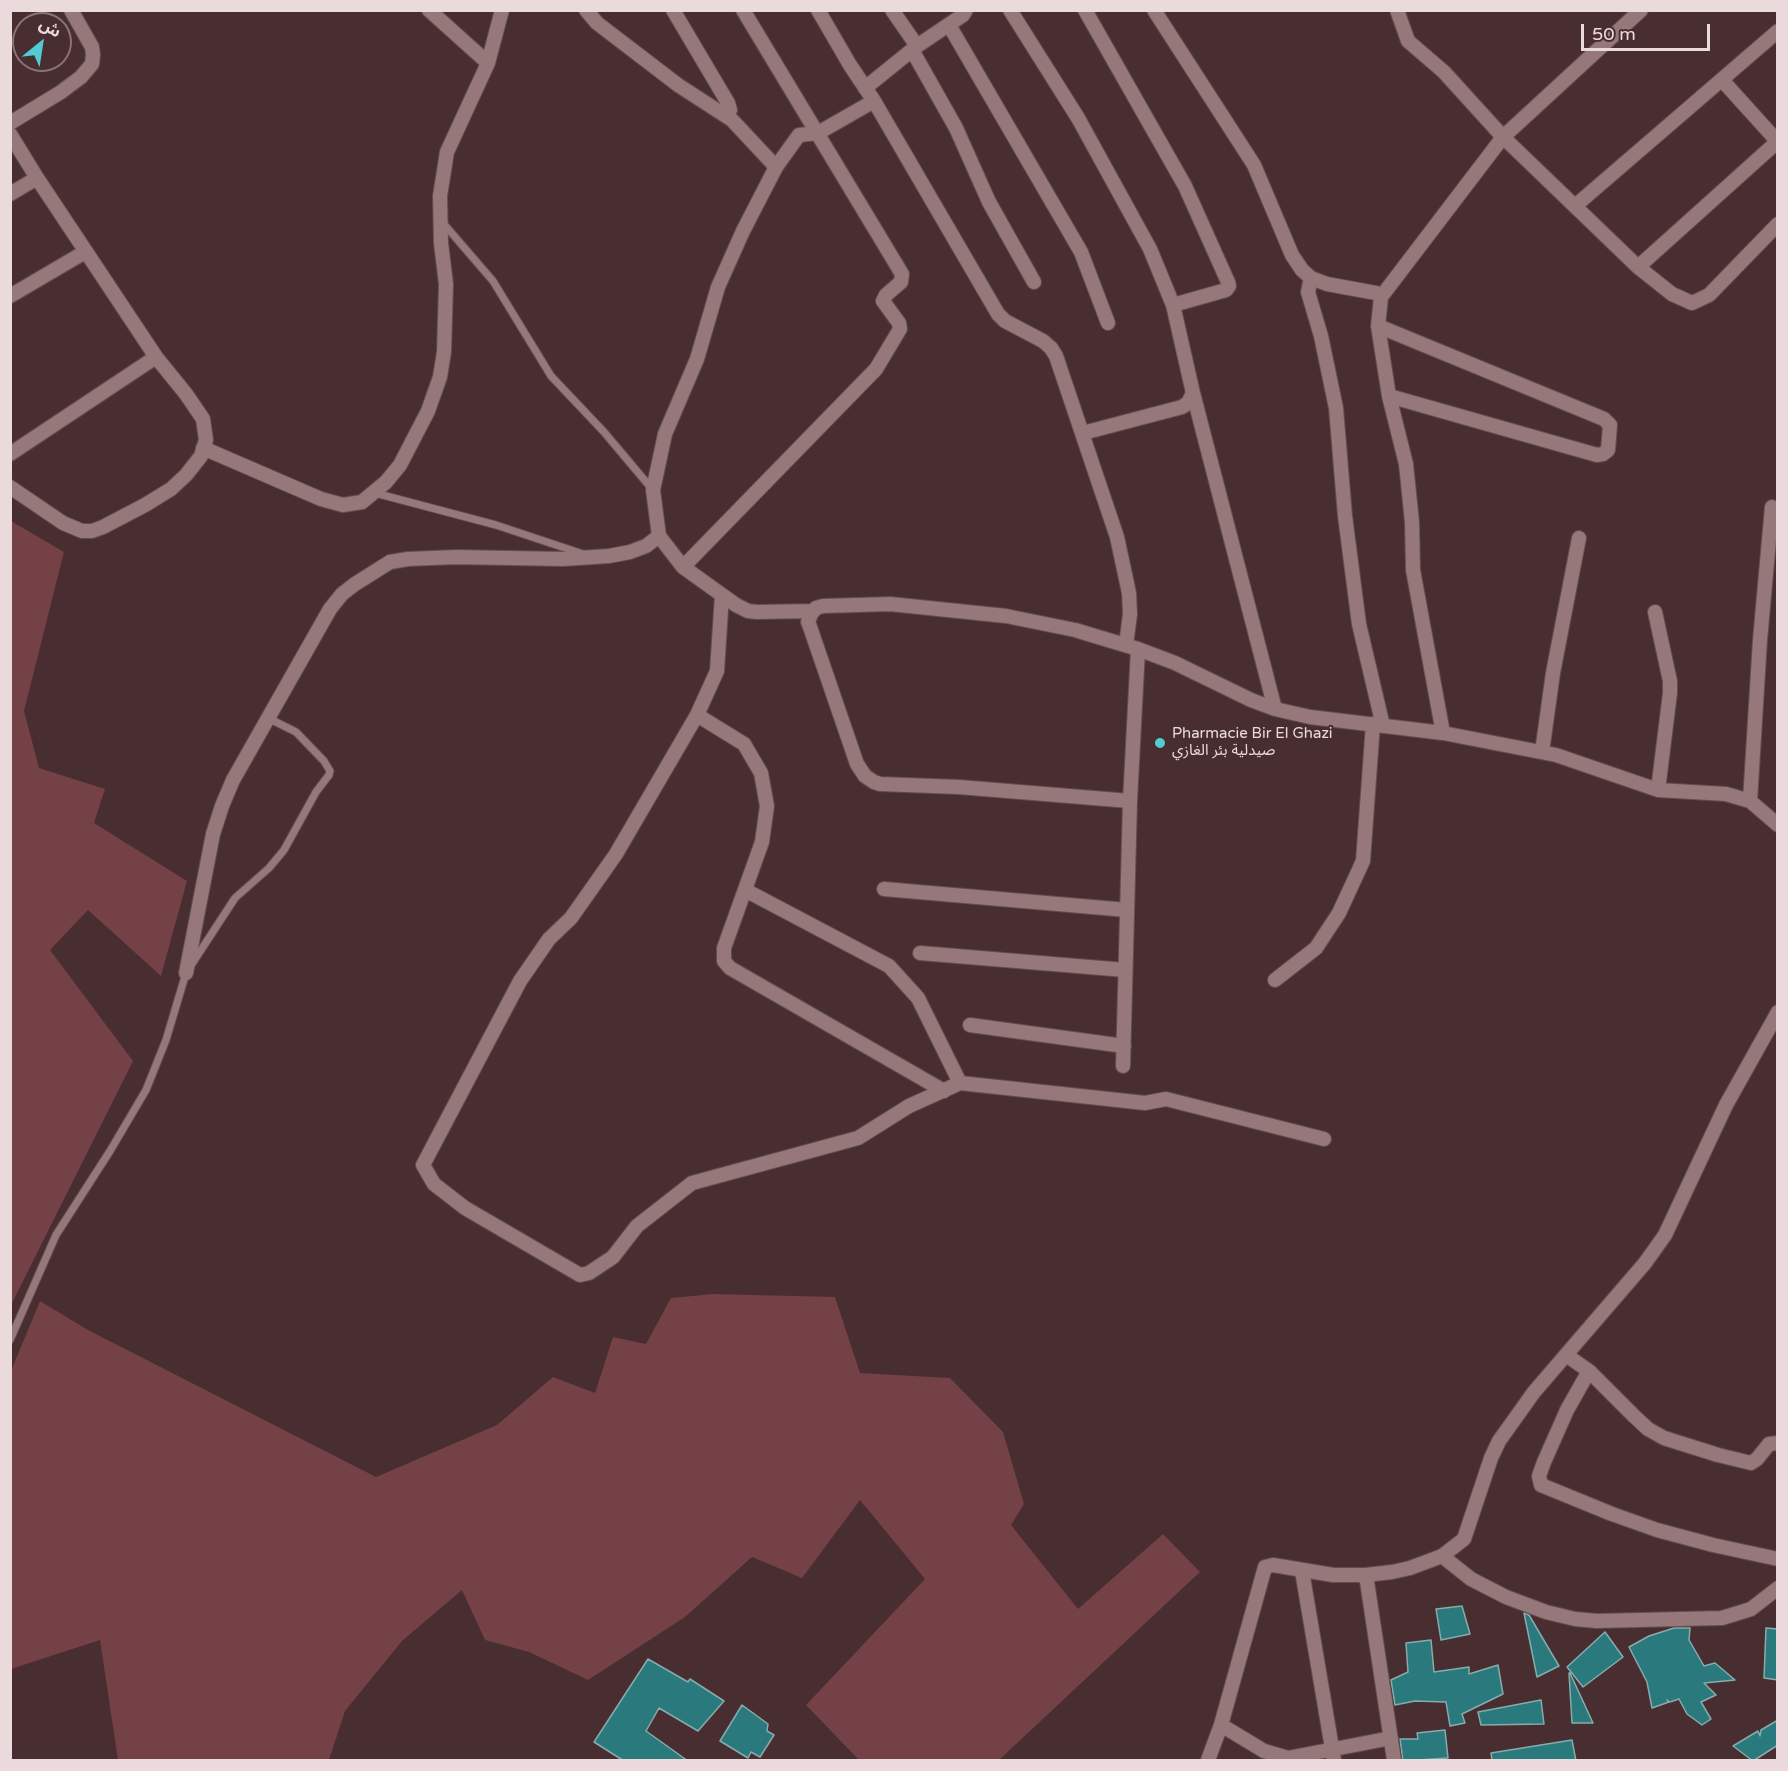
<!DOCTYPE html>
<html>
<head>
<meta charset="utf-8">
<style>
  body { margin:0 }
  #map { position:relative; width:1788px; height:1771px; overflow:hidden; background:#482e31; font-family:"Varela Round","Noto Sans Arabic",sans-serif }
  canvas { display:block }
  .frame { position:absolute; inset:0; border:12px solid #ebdadb; pointer-events:none }
  .north { position:absolute; left:12px; top:12px; width:60px; height:60px; box-sizing:border-box; background:#482e31; border:2px solid #897375; border-radius:50%; rotate:30deg; font-size:16px; font-weight:700; line-height:24px; text-align:center; color:#ebdadb }
  .north::after { content:''; display:block; margin:auto; width:21px; height:27px; background:#51ccd3; clip-path:polygon(50% 0,100% 100%,50% 72%,0 100%) }
  .scale { position:absolute; left:1581px; top:24px; width:129px; height:27px; box-sizing:border-box; border:3px solid #ebdadb; border-top:0; padding-left:8px; font-size:18px; line-height:21px; white-space:nowrap; color:#ebdadb; -webkit-text-stroke:4px #482e31; paint-order:stroke }
</style>
</head>
<body>
<div id="map">
<canvas width="1788" height="1771"></canvas>
<div class="frame"></div>
<div class="north">ش</div>
<div class="scale">50 m</div>
</div>
<script>
const ctx = document.querySelector('canvas').getContext('2d');
ctx.lineJoin = 'round';
function paint(path, color) { ctx.fillStyle = color; ctx.fill(path, 'evenodd'); }
const toPath = rows => new Path2D(rows.map(r => 'M' + r).join(''));
function strokePath(path, color, width, dash) { ctx.strokeStyle = color; ctx.lineWidth = width; ctx.lineCap = dash ? 'butt' : 'round'; ctx.setLineDash(dash || []); ctx.stroke(path); }
function write(font, color, halo, rows, align = 'center') {
  ctx.font = font + ' "Varela Round","Noto Sans Arabic",sans-serif'; ctx.lineWidth = 4.5; ctx.setLineDash([]); ctx.textBaseline = 'middle'; ctx.strokeStyle = halo; ctx.fillStyle = color; for (const [text, x, y, turn = 0] of rows) {
    ctx.save(); ctx.translate(x, y); ctx.rotate((+turn || 0) * Math.PI / 180); ctx.textAlign = isNaN(turn) ? turn : align; if (halo) ctx.strokeText(text, 0, 0); ctx.fillText(text, 0, 0); ctx.restore();
  }
}
paint(toPath([
  [11,521,64,552,24,711,39,768,105,789,94,823,187,881,161,976,88,910,50,950,133,1061,11,1305],
  [713,1294,835,1297,860,1373,950,1378,1003,1432,1024,1504,1011,1525,1078,1609,1163,1534,1200,1572,999,1760,859,1760,806,1705,925,1579,860,1500,802,1578,752,1557,685,1617,588,1680,529,1652,485,1640,462,1590,402,1641,345,1711,329,1760,118,1760,100,1640,11,1669,11,1371,40,1301,88,1330,376,1477,497,1425,553,1377,595,1393,613,1337,646,1344,671,1298]
]), '#734146');
const building = toPath([
  [1462,1606,1470,1634,1441,1640,1436,1609,1462,1606],
  [1524,1613,1529,1615,1559,1666,1537,1677,1524,1613],
  [1674,1628,1690,1628,1689,1640,1704,1666,1715,1663,1735,1680,1704,1683,1716,1695,1701,1702,1711,1719,1702,1725,1687,1714,1679,1699,1670,1702,1667,1700,1669,1702,1652,1708,1647,1682,1629,1647,1649,1636,1674,1628],
  [1766,1628,1778,1629,1778,1680,1764,1678,1766,1628],
  [1605,1632,1623,1657,1583,1687,1567,1667,1605,1632],
  [1431,1640,1434,1672,1469,1667,1469,1674,1498,1665,1503,1694,1462,1714,1465,1723,1450,1726,1446,1702,1415,1701,1395,1705,1391,1680,1408,1672,1406,1643,1431,1640],
  [648,1659,688,1682,690,1679,724,1701,698,1731,659,1708,646,1731,688,1761,624,1761,594,1742,648,1659],
  [1569,1673,1570,1673,1593,1723,1572,1723,1569,1673],
  [1541,1700,1544,1724,1481,1725,1478,1712,1541,1700],
  [742,1705,768,1724,767,1731,774,1735,760,1757,751,1752,748,1758,720,1741,742,1705],
  [1778,1720,1778,1745,1753,1761,1733,1746,1758,1731,1760,1736,1761,1730,1778,1720],
  [1445,1730,1448,1758,1403,1761,1400,1739,1418,1739,1417,1733,1445,1730],
  [1572,1740,1576,1761,1492,1761,1491,1753,1572,1740]
]);
paint(building, '#2a797d');
strokePath(building, '#88acad', 1.5);
const service = toPath([
  [443,223,493,281,551,376,604,432,652,489],
  [375,493,496,525,583,554],
  [10,1340,56,1235,110,1151,146,1090,166,1040,186,973,235,898,269,868,284,850,316,792,329,775,330,771,324,761,296,732,270,719]
]);
const minor = toPath([
  [429,10,488,63],
  [586,10,597,23,678,85,732,120,776,167],
  [673,10,728,103,730,110,725,115],
  [818,10,850,65,874,101,998,314,1005,321,1043,341,1051,348,1056,356,1117,537,1129,593,1130,614,1126,645],
  [892,10,917,46],
  [1010,10,1078,118,1150,249,1173,305,1193,393,1188,403,1182,407,1083,433],
  [1085,10,1185,186,1228,282,1229,286,1226,290,1173,305],
  [1154,10,1254,165,1292,255,1302,270,1311,278,1327,284,1376,293,1381,297,1378,326,1389,396,1406,464,1412,522,1413,570,1443,733],
  [1397,10,1408,41,1444,72,1503,137,1638,267,1672,294,1692,303,1709,295,1778,224],
  [949,25,1081,252,1108,323],
  [912,50,956,128,989,202,1034,282],
  [1722,80,1778,142],
  [865,88,917,46,963,15,966,10],
  [10,123,61,92,81,77,92,64,93,55,92,47,71,10],
  [10,134,37,178,156,357,186,394,203,419,206,440,201,456,186,475,171,489,145,505,103,527,92,531,82,531,63,523,10,487],
  [10,194,37,178],
  [1575,206,1778,31],
  [1638,267,1777,142],
  [1311,278,1308,292,1321,336,1336,408,1345,516,1359,624,1383,726],
  [10,296,85,252],
  [1381,297,1503,137,1641,10],
  [1378,326,1604,419,1610,425,1608,450,1603,454,1597,455,1389,396],
  [1193,393,1275,709],
  [203,448,321,499,343,505,362,502,386,482,400,465,428,411,440,377,444,352,446,284,441,243,440,196,447,152,488,63,502,10],
  [10,454,156,357],
  [659,536,683,567,736,605,748,611,757,612,813,611],
  [683,567,876,369,900,329,899,323,883,301,886,295,901,282,902,274,743,10],
  [722,595,717,671,697,715,616,854,571,918,549,939,520,981,423,1165,434,1184,465,1208,580,1275,589,1273,613,1257,637,1226,692,1183,858,1138,909,1106,960,1083,1145,1103,1166,1099,1324,1139],
  [1655,612,1670,681,1670,693,1658,790],
  [697,715,744,744,761,773,767,806,762,842,724,948,724,961,730,968,944,1091],
  [1542,752,1553,673,1579,538],
  [1130,801,959,787,880,784,874,782,865,776,857,764,810,627,808,622,811,614,816,608,823,606,890,604,1006,616,1075,630,1138,649,1175,663,1251,700,1275,709,1310,717,1443,733,1556,755,1658,790,1726,794,1750,801,1778,825],
  [1750,801,1760,640,1772,507],
  [884,889,1127,910],
  [745,890,889,966,918,998,960,1083],
  [920,953,1125,970],
  [186,973,213,834,222,806,233,780,330,609,342,594,355,584,390,562,408,559,456,557,563,559,609,556,630,552,646,546,659,536,653,490,665,434,697,359,718,287,743,231,776,167,799,135,818,133,874,101],
  [1275,980,1316,948,1339,913,1363,861,1373,724],
  [970,1025,1124,1046],
  [1123,1066,1130,801,1138,649],
  [1566,1355,1589,1371,1567,1410,1544,1462,1539,1476,1541,1485,1612,1514,1657,1530,1713,1545,1778,1559],
  [1589,1371,1634,1416,1648,1429,1664,1438,1718,1455,1751,1463,1757,1459,1769,1444,1778,1443],
  [1442,1556,1471,1579,1506,1597,1546,1612,1575,1619,1597,1621,1722,1618,1751,1609,1778,1588],
  [1302,1571,1334,1760],
  [1366,1575,1394,1760],
  [1221,1725,1264,1751,1288,1758,1391,1738],
  [1208,1760,1221,1725,1265,1567,1273,1565,1333,1575,1366,1575,1392,1572,1410,1568,1442,1556,1464,1539,1491,1458,1499,1441,1534,1392,1645,1263,1665,1235,1726,1105,1778,1012]
]);
strokePath(service, '#634d4f', 9);
strokePath(minor, '#634d4f', 16);
strokePath(service, '#96777a', 7);
strokePath(minor, '#96777a', 14);
for (const [x, y, r, color] of [
  [1160,743,6,"#51ccd3"]
]) { const dot = new Path2D(); dot.arc(x, y, r, 0, 2 * Math.PI); ctx.fillStyle = color; ctx.fill(dot); strokePath(dot, '#482e31', 2); }
write('15px', '#ebdadb', '#482e31', [
  ["Pharmacie Bir El Ghazi",1172,734],
  ["صيدلية بئر الغازي",1172,751]
], 'left');
</script>
</body>
</html>
